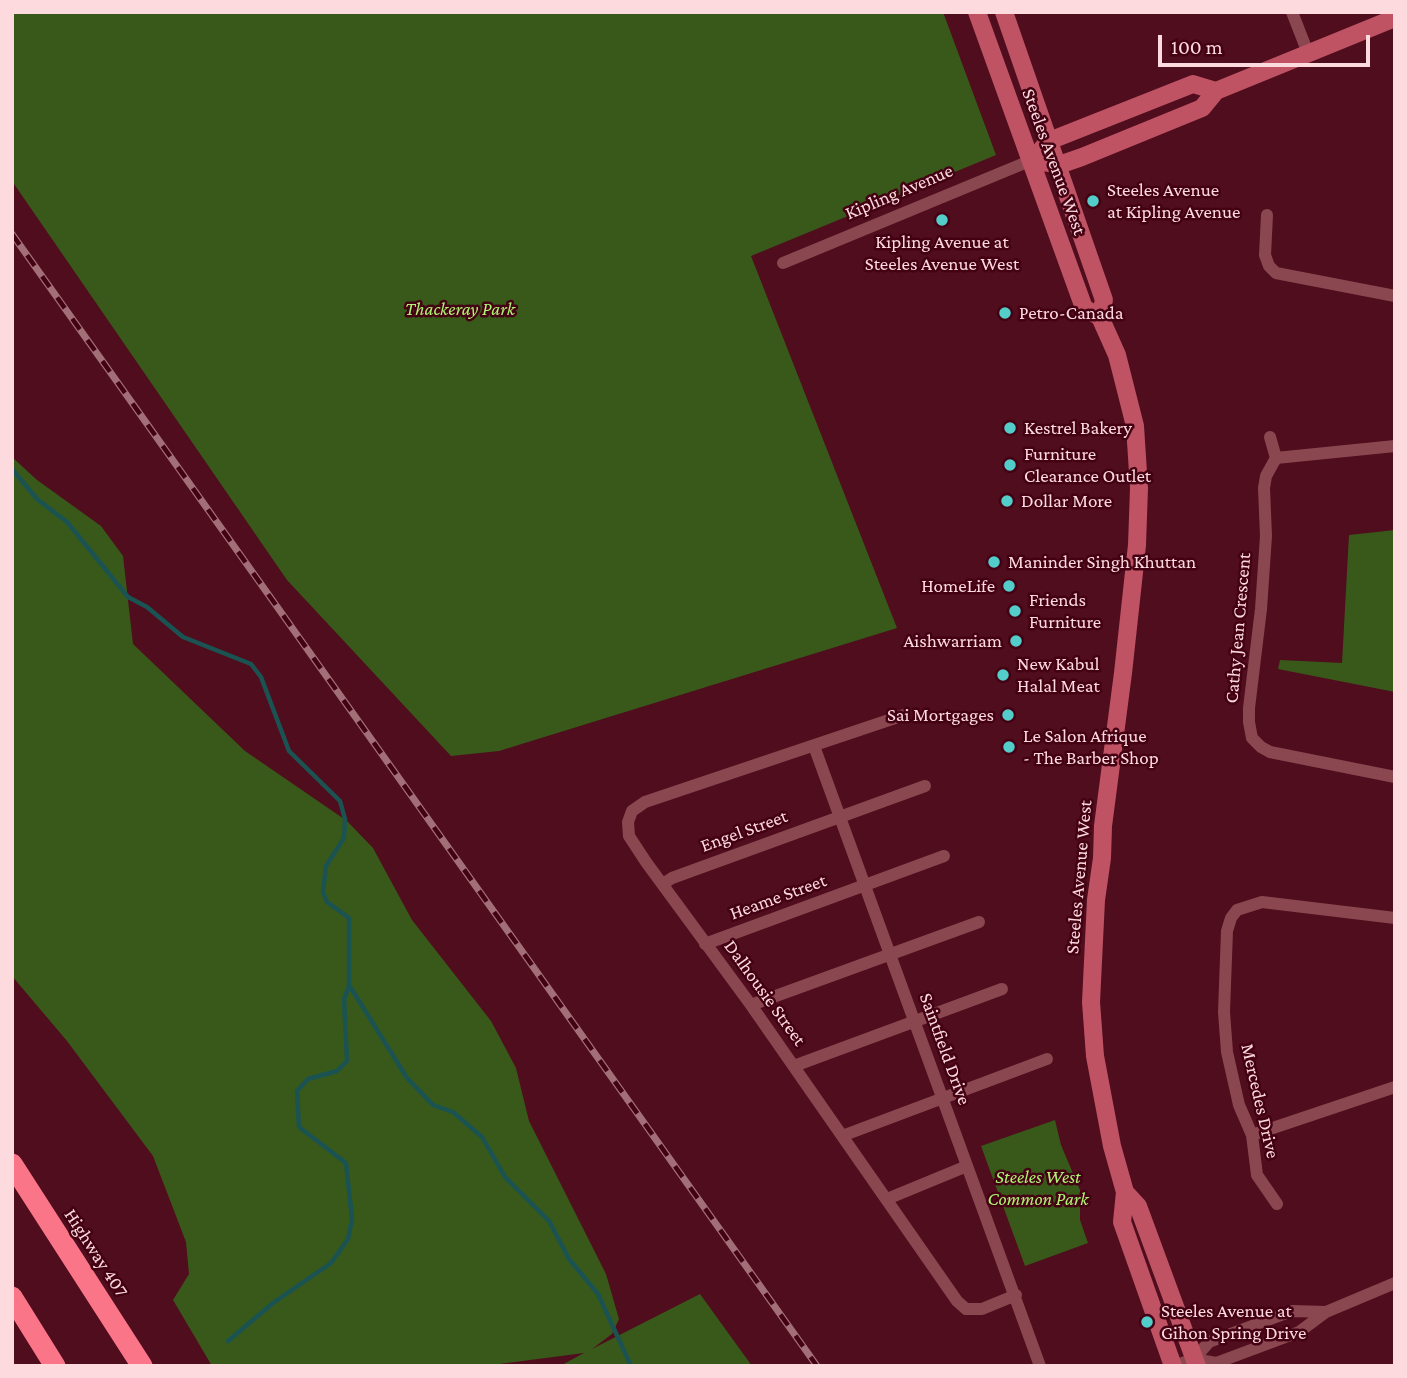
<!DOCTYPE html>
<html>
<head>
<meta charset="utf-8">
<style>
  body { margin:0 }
  #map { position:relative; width:1407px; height:1378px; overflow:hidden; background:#4f0d1d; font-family:"Crimson Pro",serif }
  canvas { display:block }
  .frame { position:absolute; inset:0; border:14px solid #fddadd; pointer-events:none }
  .scale { position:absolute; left:1158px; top:35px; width:212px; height:32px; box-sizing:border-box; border:4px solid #fddadd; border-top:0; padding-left:9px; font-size:21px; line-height:24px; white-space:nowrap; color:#fddadd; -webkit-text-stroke:5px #430113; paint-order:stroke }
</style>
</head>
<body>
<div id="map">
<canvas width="1407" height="1378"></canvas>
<div class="frame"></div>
<div class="scale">100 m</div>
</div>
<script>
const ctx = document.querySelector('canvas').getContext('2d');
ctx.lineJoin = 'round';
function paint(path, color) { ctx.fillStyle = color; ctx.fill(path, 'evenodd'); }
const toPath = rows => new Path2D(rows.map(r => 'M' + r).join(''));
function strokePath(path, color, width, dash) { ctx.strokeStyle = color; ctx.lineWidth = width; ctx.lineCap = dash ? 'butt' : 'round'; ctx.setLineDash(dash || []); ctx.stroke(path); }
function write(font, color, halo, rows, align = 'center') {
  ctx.font = font + ' "Crimson Pro",serif'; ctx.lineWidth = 5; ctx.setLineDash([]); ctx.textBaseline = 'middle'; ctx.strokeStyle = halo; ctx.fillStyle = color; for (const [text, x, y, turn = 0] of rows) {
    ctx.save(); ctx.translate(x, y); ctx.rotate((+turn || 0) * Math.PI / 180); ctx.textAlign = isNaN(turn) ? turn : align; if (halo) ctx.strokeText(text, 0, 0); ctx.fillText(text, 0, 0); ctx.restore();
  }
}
paint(toPath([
  [12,12,943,12,996,155,751,256,897,628,499,751,451,756,287,580,12,181],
  [12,457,37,480,101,526,123,556,133,644,245,751,347,821,373,848,412,920,491,1021,516,1068,529,1121,606,1274,619,1319,612,1334,592,1349,700,1294,752,1366,560,1366,584,1353,484,1366,212,1366,173,1300,189,1274,186,1242,153,1156,67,1041,12,976],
  [1395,530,1395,692,1278,669,1280,660,1342,663,1349,535],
  [1055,1120,1061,1145,1080,1190,1080,1220,1088,1243,1025,1266,981,1146]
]), '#39591b');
strokePath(toPath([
  [12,469,37,499,67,522,128,597,147,607,183,637,251,664,261,677,289,751,340,801,345,819,344,838,326,866,323,892,327,902,349,918,349,985,407,1078,433,1105,453,1112,482,1137,505,1177,549,1221,569,1259,598,1294,631,1366],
  [228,1341,273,1303,331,1263,348,1239,352,1219,346,1163,299,1127,297,1091,308,1079,337,1071,347,1061,344,999,349,986]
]), '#1a5352', 4.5);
strokePath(toPath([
  [1292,12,1308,53],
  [1267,215,1265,255,1269,266,1276,273,1395,296],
  [783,263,1032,160],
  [1270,437,1276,458,1266,476,1264,488,1266,536,1261,609,1249,708,1249,722,1252,738,1261,747,1270,752,1395,777],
  [1276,458,1395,446],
  [904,715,645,802,632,811,628,822,629,836,646,862,751,1005,957,1301,966,1309,982,1309,1016,1295],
  [814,746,1040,1366],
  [663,884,672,878,925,786],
  [705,944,944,856],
  [751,1005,979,922],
  [794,1066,1002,989],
  [1252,1135,1395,1087],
  [842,1136,1047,1059],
  [887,1199,967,1166],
  [1277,1204,1257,1175,1252,1135,1239,1105,1227,1052,1224,1012,1227,931,1231,918,1237,910,1262,902,1395,918],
  [1194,1359,1209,1342,1292,1311,1326,1312],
  [1174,1366,1194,1359,1216,1363,1299,1332,1326,1312,1395,1283]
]), '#8b4750', 12);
strokePath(toPath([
  [977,12,1084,308,1100,317],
  [1004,12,1104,300,1100,317,1117,355,1135,426,1139,488,1137,545,1123,673,1103,826,1102,858,1096,900,1091,1002,1095,1056,1112,1146,1125,1192,1122,1222,1173,1366],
  [1042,149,1049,141,1193,84,1216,91],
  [1032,160,1059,165,1082,157,1202,108,1216,91,1395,18],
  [1125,1192,1138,1206,1197,1366]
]), '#bf5364', 18);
strokePath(toPath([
  [12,1164,142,1366],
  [12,1297,55,1366]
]), '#fb7589', 21);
const rail = toPath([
  [12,234,817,1366]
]);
strokePath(rail, '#a26e78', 7);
strokePath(rail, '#430113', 4.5, [13]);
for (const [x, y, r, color] of [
  [1093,201,7,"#53cdca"],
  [942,220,7,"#53cdca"],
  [1005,313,7,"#53cdca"],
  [1010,428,7,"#53cdca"],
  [1010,465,7,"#53cdca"],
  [1007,501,7,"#53cdca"],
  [994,562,7,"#53cdca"],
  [1009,586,7,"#53cdca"],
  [1015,611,7,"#53cdca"],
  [1016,641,7,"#53cdca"],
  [1003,675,7,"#53cdca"],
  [1008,715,7,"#53cdca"],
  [1009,747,7,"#53cdca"],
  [1147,1322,7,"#53cdca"]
]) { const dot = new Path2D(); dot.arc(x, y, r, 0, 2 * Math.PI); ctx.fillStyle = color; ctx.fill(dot); strokePath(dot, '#430113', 2.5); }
write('19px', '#fddadd', '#430113', [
  ["Steeles Avenue West",1054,162,70],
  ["Kipling Avenue",899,192,-23],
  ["Cathy Jean Crescent",1238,628,-85],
  ["Engel Street",744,831,-20],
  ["Steeles Avenue West",1079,877,-85],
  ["Heame Street",778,897,-20],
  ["Dalhousie Street",765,993,54],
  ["Saintfield Drive",945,1049,70],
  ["Mercedes Drive",1260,1101,77],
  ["Highway 407",96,1253,57]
]);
write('19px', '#fddadd', '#430113', [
  ["Steeles Avenue",1107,190],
  ["at Kipling Avenue",1107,212],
  ["Kipling Avenue at",942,242,"center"],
  ["Steeles Avenue West",942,264,"center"],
  ["Petro-Canada",1019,313],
  ["Kestrel Bakery",1024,428],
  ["Furniture",1024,454],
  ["Clearance Outlet",1024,476],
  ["Dollar More",1021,501],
  ["Maninder Singh Khuttan",1008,562],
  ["HomeLife",995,586,"right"],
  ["Friends",1029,600],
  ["Furniture",1029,622],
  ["Aishwarriam",1002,641,"right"],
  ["New Kabul",1017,664],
  ["Halal Meat",1017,686],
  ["Sai Mortgages",994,715,"right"],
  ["Le Salon Afrique",1023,736],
  ["- The Barber Shop",1023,758],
  ["Steeles Avenue at",1161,1311],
  ["Gihon Spring Drive",1161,1333]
], 'left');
write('italic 19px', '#aef473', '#430113', [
  ["Thackeray Park",460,309],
  ["Steeles West",1038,1177],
  ["Common Park",1038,1199]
]);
</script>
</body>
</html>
